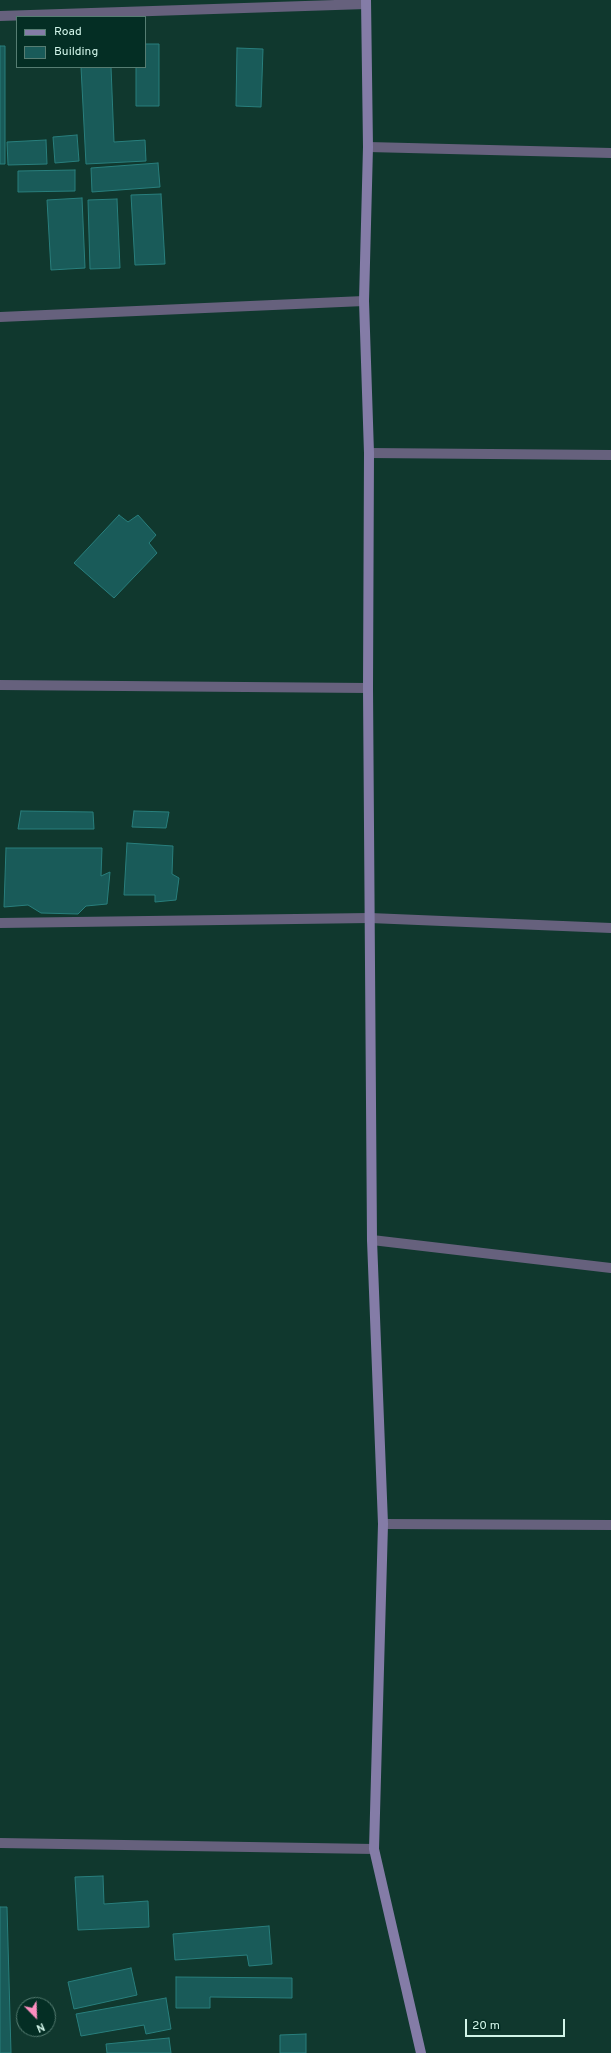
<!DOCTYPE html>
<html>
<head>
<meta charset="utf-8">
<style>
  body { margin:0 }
  #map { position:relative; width:611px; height:2053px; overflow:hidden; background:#10382e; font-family:Overpass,sans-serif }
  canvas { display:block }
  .legend { position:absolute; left:16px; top:16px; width:130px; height:52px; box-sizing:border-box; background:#042e24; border:1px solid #567d72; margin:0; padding:5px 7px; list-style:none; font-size:12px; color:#d1f4e8 }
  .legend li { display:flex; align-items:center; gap:8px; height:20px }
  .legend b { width:20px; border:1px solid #567d72 }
  .north { position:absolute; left:16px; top:1997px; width:40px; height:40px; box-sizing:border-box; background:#042e24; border:1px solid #567d72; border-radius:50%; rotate:157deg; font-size:11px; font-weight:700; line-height:16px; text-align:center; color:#d1f4e8 }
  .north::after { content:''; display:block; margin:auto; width:14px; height:18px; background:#fd8ec0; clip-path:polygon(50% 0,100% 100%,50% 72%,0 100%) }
  .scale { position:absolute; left:465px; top:2019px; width:100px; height:18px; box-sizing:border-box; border:2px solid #d1f4e8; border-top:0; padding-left:5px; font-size:12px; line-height:14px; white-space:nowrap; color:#d1f4e8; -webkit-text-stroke:3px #042e24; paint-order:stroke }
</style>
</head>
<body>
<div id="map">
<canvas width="611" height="2053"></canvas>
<ul class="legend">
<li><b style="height:5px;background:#847ca7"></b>Road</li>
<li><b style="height:11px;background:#195b59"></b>Building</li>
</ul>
<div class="north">N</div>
<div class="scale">20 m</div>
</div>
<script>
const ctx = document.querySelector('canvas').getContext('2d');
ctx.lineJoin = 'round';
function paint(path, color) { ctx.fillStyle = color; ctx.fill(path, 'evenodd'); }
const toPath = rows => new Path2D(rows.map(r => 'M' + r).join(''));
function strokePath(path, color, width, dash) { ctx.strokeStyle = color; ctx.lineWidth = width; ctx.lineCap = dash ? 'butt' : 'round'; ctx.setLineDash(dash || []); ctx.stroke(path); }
const building = toPath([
  [145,44,159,44,159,106,136,106,136,67,145,67,145,44],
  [0,46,5,46,5,164,0,164,0,46],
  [237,48,263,49,261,107,236,106,237,48],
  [81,67,111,67,114,142,145,140,146,161,86,164,81,67],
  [77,135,79,161,55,163,53,137,77,135],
  [46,140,47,164,8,165,7,142,46,140],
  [158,163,160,187,92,192,91,168,158,163],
  [75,170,75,191,18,192,18,171,75,170],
  [161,194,165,264,135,265,131,195,161,194],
  [82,198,85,268,51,270,47,200,82,198],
  [117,199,120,268,90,269,88,200,117,199],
  [119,515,128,522,138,515,156,535,149,543,157,553,114,598,74,563,119,515],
  [21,811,93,812,94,829,18,829,21,811],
  [134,811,169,812,166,828,132,827,134,811],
  [127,843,173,846,172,874,179,878,176,900,155,902,155,895,124,895,127,843],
  [6,848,102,848,101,876,110,872,107,904,86,906,78,914,41,913,28,905,4,907,6,848],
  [103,1876,104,1904,148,1901,149,1927,78,1930,75,1877,103,1876],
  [0,1907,7,1907,11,2053,0,2053,0,1907],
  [269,1926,272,1964,249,1966,247,1955,175,1960,173,1934,269,1926],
  [131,1968,137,1995,74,2009,68,1982,131,1968],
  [176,1977,292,1978,292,1998,210,1997,210,2008,176,2008,176,1977],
  [166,1998,171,2029,146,2034,144,2025,81,2036,76,2014,166,1998],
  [306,2034,306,2053,280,2053,280,2035,306,2034],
  [169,2038,171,2053,107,2053,106,2044,169,2038]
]);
paint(building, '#195b59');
strokePath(building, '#297f7d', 1);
strokePath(toPath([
  [0,923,370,918]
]), '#66617d', 10);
strokePath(toPath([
  [0,16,366,4],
  [368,147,611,153],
  [0,317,364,301],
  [369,453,611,455],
  [0,685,368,688],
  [370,918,611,928],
  [372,1240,611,1268],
  [383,1524,611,1525],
  [0,1843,374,1849]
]), '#66617d', 10);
strokePath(toPath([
  [366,0,368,147,364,301,369,453,368,688,372,1240,383,1524,374,1849,421,2053]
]), '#847ca7', 10);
</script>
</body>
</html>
